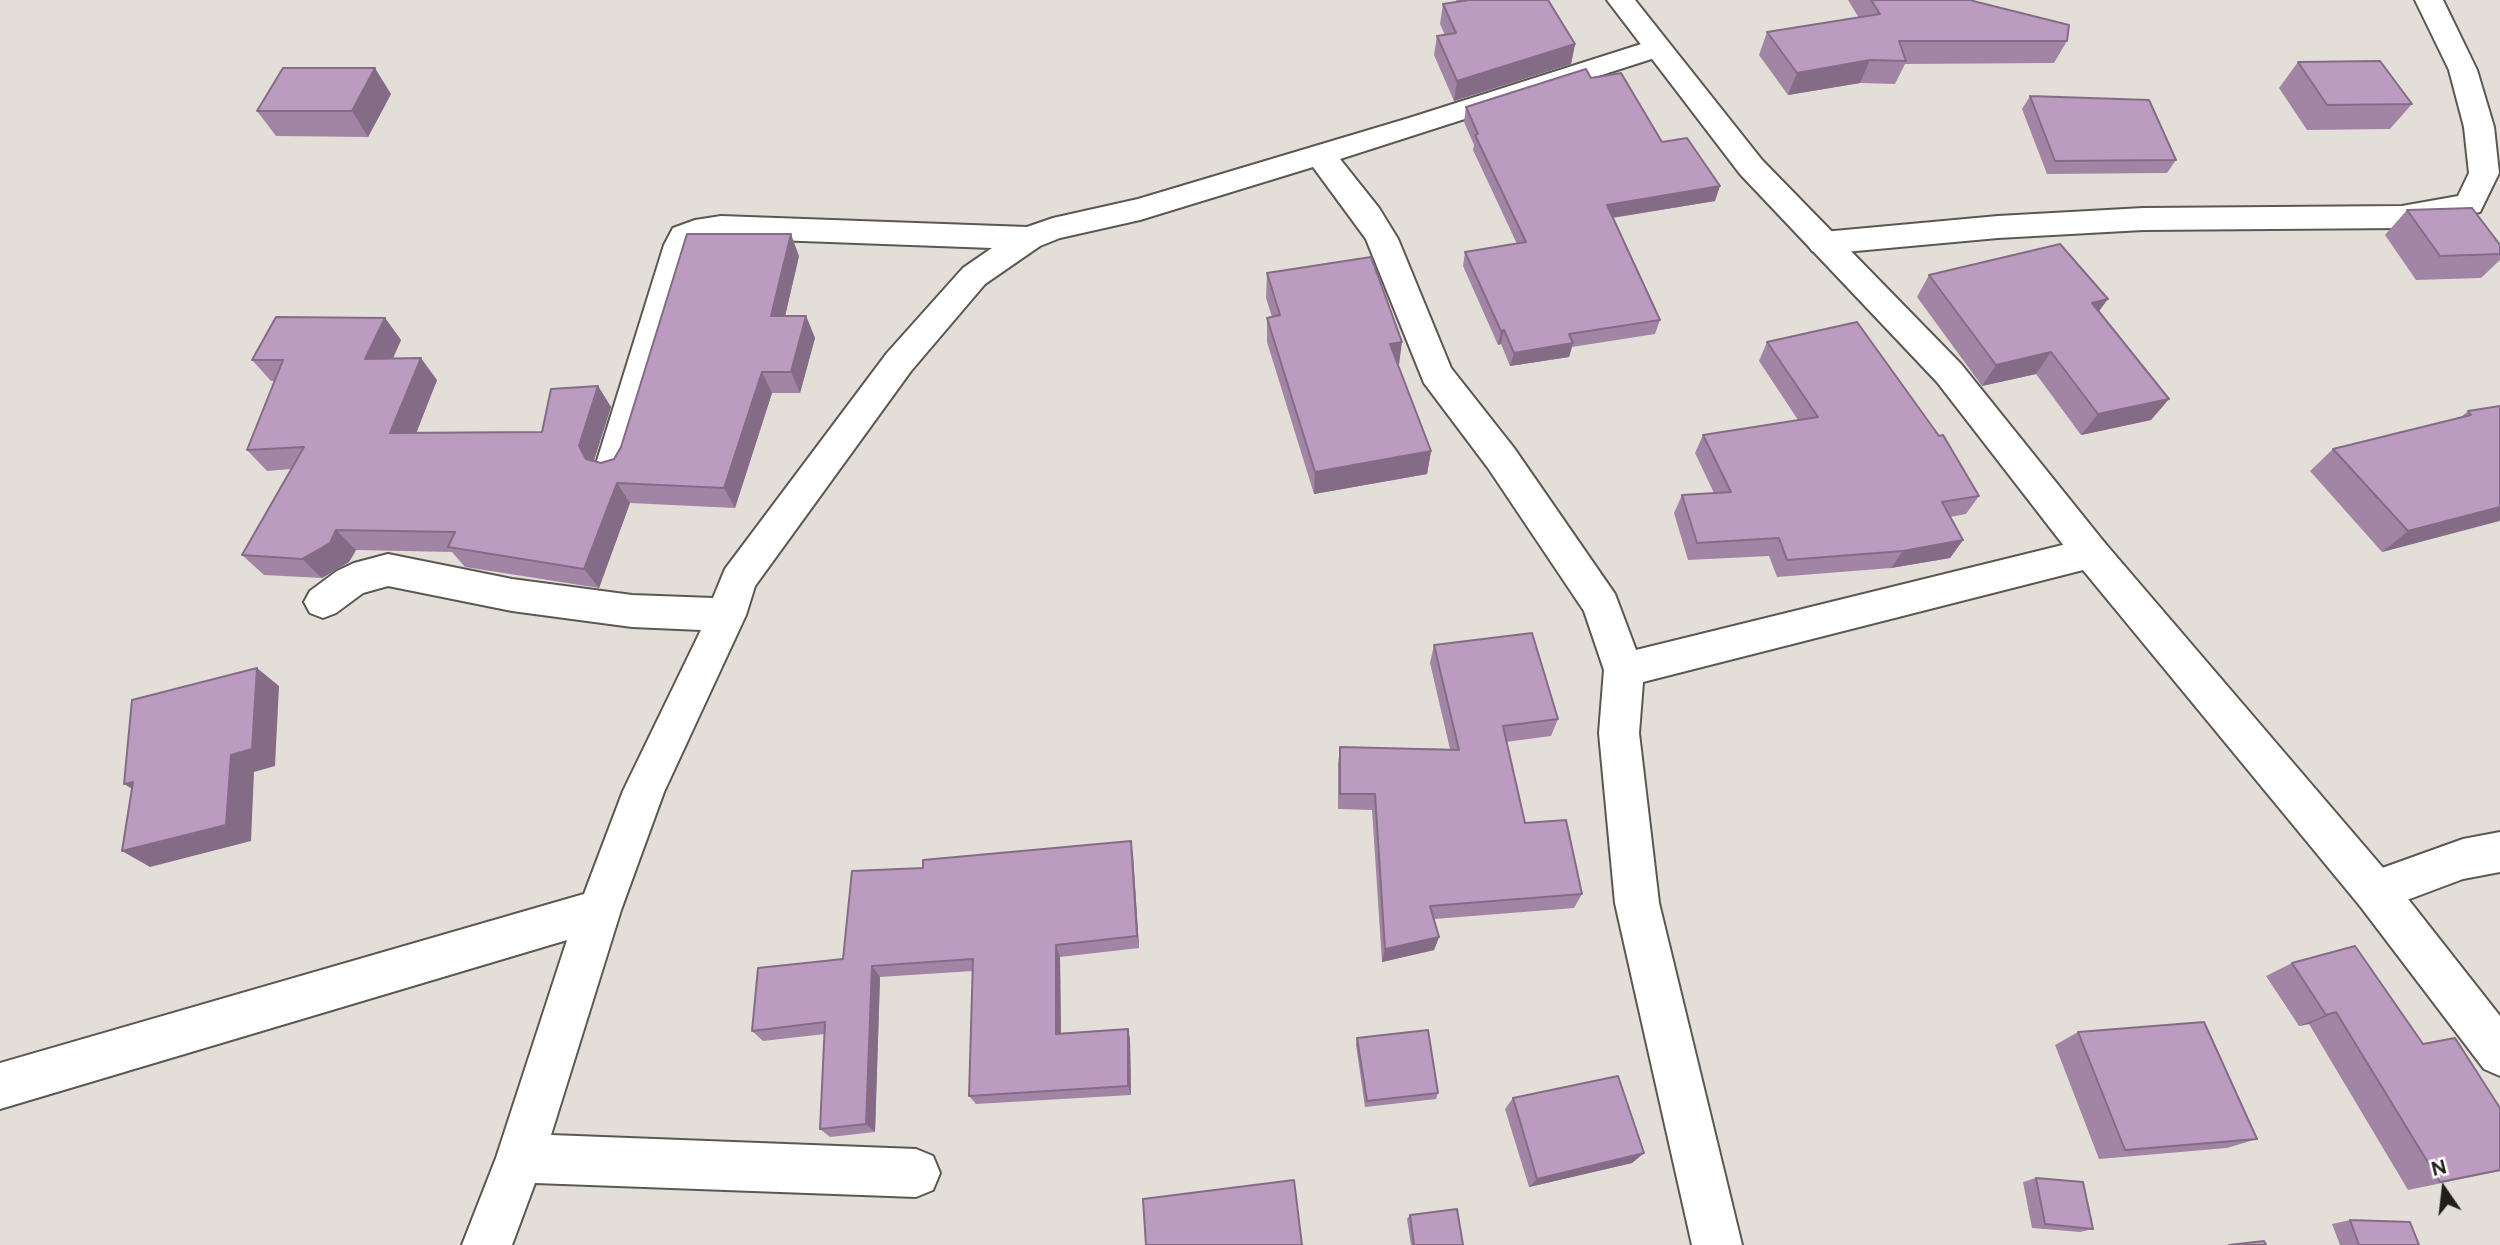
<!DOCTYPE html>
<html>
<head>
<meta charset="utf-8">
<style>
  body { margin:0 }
  #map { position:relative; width:2500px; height:1245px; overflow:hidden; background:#e3dfd8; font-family:Figtree,sans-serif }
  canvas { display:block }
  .north { position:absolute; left:2409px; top:1154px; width:70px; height:70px; -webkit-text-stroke:5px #fff; paint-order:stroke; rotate:346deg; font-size:19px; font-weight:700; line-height:28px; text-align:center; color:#201f1c }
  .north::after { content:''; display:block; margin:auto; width:24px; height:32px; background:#201f1c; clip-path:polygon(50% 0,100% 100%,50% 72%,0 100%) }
</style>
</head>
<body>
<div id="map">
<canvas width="2500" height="1245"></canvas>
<div class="north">N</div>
</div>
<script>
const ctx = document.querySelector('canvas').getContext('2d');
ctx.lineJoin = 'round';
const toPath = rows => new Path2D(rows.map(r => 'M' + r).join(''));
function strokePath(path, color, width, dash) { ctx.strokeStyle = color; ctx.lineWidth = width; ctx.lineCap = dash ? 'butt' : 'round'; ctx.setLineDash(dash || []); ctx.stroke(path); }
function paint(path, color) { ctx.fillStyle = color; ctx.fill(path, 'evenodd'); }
const minor = toPath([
  [2415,0,2443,0,2477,70,2494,127,2499,173,2480,212,2402,228,2143,230,1998,238,1823,254,1812,251,1807,243,1812,235,1823,232,1998,216,2143,208,2402,206,2458,196,2469,173,2464,127,2449,70,2415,0],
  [1657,39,1667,42,1671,48,1667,54,1340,159,1379,208,1398,239,1451,368,1514,448,1615,594,1636,650,2091,538,2104,542,2110,553,2104,564,2091,568,1643,682,1639,733,1659,903,1742,1245,1692,1245,1615,903,1599,733,1604,670,1584,611,1488,468,1424,383,1366,239,1313,167,1140,220,1060,238,1040,246,985,284,911,371,755,586,746,615,664,792,621,910,551,1135,916,1149,933,1156,940,1173,933,1190,916,1197,535,1183,512,1245,462,1245,496,1158,567,940,0,1109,0,1063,584,894,623,791,701,630,632,627,512,611,388,586,363,593,336,613,323,618,310,613,304,602,310,591,337,571,354,563,388,554,512,579,632,595,713,598,725,569,887,353,963,268,992,248,721,238,697,243,631,467,626,477,613,481,600,477,595,467,664,245,673,228,695,220,721,216,1027,227,1053,218,1138,199,1409,118,1657,39],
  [2500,832,2500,872,2463,879,2375,912,2360,906,2353,891,2360,876,2463,839,2500,832]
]);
const tertiary = toPath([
  [1607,0,1635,0,1762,160,1961,364,2104,542,2390,876,2500,1016,2500,1076,2484,1069,2360,906,2078,564,1937,382,1740,174,1607,0]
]);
strokePath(minor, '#5b5852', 4);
strokePath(tertiary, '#5b5852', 4);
paint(minor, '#fff');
paint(tertiary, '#fff');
paint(toPath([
  [1456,0,1548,0,1575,44,1571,64,1454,101,1434,55,1437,36,1445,35,1440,24,1443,4,1457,2],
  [1848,0,1972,0,2067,41,2054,63,1905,64,1895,84,1860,83,1788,95,1759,55,1767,32,1859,18],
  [2298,62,2412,104,2390,129,2307,130,2279,88],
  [1591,78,1662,142,1715,201,1613,218,1660,320,1655,334,1572,347,1569,357,1510,366,1501,344,1498,345,1463,266,1465,252,1517,244,1473,150,1474,145,1464,122,1466,107],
  [391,94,368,137,276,136,257,111],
  [2030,96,2176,160,2167,173,2047,174,2022,109],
  [2407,210,2500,245,2500,260,2481,278,2416,280,2385,235],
  [799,256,785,316,806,316,815,338,800,393,772,393,735,508,630,503,599,588,465,567,452,552,356,550,349,562,322,578,264,575,242,555,291,469,267,471,247,450,275,381,271,381,252,360,385,318,401,340,393,359,437,380,416,433,542,432,598,386,611,407,594,461,601,463,614,459],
  [1267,273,1399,365,1398,366,1431,451,1427,474,1314,494,1267,342,1267,318,1272,317,1266,298],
  [1929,275,2099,311,2169,399,2151,420,2081,435,2036,374,1982,386,1917,297],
  [1767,342,1979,496,1966,514,1950,517,1963,540,1950,558,1891,568,1777,577,1769,556,1688,560,1674,513,1682,495,1714,493,1695,453,1703,435,1798,420,1759,361],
  [2500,406,2500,521,2382,552,2310,471,2333,449,2461,417,2468,411],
  [1434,645,1558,719,1551,736,1506,742,1525,823,1582,894,1574,908,1434,919,1439,937,1434,950,1382,962,1372,810,1338,809,1338,764,1340,747,1450,749,1430,663],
  [1133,855,1139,948,1060,957,1061,1033,1128,1029,1130,1039,1131,1095,976,1104,969,1096,973,971,880,977,875,1132,830,1137,820,1129,825,1034,763,1041,752,1031,843,959],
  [2292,963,2423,1044,2500,1108,2500,1171,2408,1190,2309,1024,2299,1026,2266,976],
  [2078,1032,2257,1139,2227,1148,2099,1159,2055,1045],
  [1357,1038,1438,1093,1436,1099,1365,1107,1356,1045],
  [1513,1098,1644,1153,1632,1163,1529,1187,1505,1109],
  [2036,1178,2093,1229,2080,1232,2032,1228,2023,1182],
  [1410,1215,1463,1245,1411,1245,1407,1219],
  [2350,1220,2419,1245,2340,1245,2332,1224]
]), '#a285a5');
paint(toPath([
  [1575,44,1571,64,1454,101,1457,81],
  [1870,60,1860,83,1788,95,1797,73],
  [375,68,391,94,368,137,352,111],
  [1720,186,1715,201,1603,219,1607,205],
  [791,234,799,256,780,338,771,316],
  [2108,299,2092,321,2092,303],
  [806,316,815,338,800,393,791,372],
  [385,318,401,340,382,381,365,359],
  [1504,330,1501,344,1498,345,1501,331],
  [1402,342,1399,365,1387,368,1390,344],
  [1573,343,1569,357,1510,366,1514,353],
  [2051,352,2036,374,1982,386,1996,365],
  [421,358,437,380,408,454,390,433],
  [762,372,772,393,735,508,724,488],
  [598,386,611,407,592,466,586,459,579,446],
  [2169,399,2151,420,2081,435,2098,414],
  [1431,451,1427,474,1314,494,1315,472],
  [617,483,630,503,599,588,584,569],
  [2500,507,2500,520,2498,521,2382,552,2408,531],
  [336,530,356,550,349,562,322,578,302,559],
  [1963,540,1950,558,1891,568,1903,551],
  [257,668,279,686,275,766,254,772,251,841,150,867,122,851,231,755],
  [133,782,151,800,124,784],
  [1131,841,1133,855,1139,948,1137,936],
  [1439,937,1434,950,1382,962,1385,949],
  [1056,945,1060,957,1061,1044,1056,1034],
  [872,966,880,977,875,1132,866,1124],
  [2336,1012,2309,1024,2299,1026,2326,1015],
  [1128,1029,1130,1039,1131,1095,1128,1086],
  [1644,1153,1632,1163,1529,1187,1537,1179]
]), '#846c86');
const building = toPath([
  [1469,0,1548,0,1575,44,1457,81,1437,36,1456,33,1443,4,1469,0],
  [1871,0,1972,0,1973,1,2069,25,2067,41,1899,41,1906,61,1870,60,1797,73,1767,32,1880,14,1871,0],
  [2380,61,2412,104,2327,105,2298,62,2380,61],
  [283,68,375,68,352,111,257,111,283,68],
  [1586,69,1591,78,1621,73,1662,142,1687,138,1720,186,1607,205,1660,320,1569,334,1573,343,1514,353,1504,330,1501,331,1465,252,1526,242,1475,135,1478,134,1466,107,1586,69],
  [2030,96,2149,100,2176,160,2055,161,2030,96],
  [2472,208,2500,245,2500,254,2440,256,2407,210,2472,208],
  [687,234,791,234,771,316,806,316,791,372,762,372,724,488,617,483,584,569,448,547,455,532,336,530,330,543,302,559,242,555,304,447,247,450,283,360,252,360,276,317,385,318,365,359,421,358,390,433,542,432,551,389,598,386,579,446,586,459,601,463,614,459,621,447,687,234],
  [2060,244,2108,299,2092,303,2169,399,2098,414,2051,352,1996,365,1929,275,2060,244],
  [1371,257,1402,342,1390,344,1431,451,1315,472,1267,318,1280,315,1267,273,1371,257],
  [1857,322,1939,436,1943,435,1979,496,1942,502,1963,540,1903,551,1787,560,1779,538,1697,543,1682,495,1731,492,1703,435,1818,417,1767,342,1857,322],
  [2500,406,2500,507,2408,531,2333,449,2471,415,2468,411,2500,406],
  [1532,633,1558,719,1503,726,1525,823,1566,820,1582,894,1430,906,1439,937,1385,949,1375,794,1340,794,1340,747,1459,750,1434,645,1532,633],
  [257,668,252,749,231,755,226,825,122,851,133,782,124,784,132,700,257,668],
  [1131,841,1137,936,1056,945,1056,1034,1128,1029,1128,1086,969,1096,973,959,872,966,866,1124,820,1129,825,1022,752,1031,758,968,843,959,852,871,923,868,923,860,1131,841],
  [2355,946,2423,1044,2455,1038,2500,1108,2500,1170,2440,1182,2336,1012,2326,1015,2292,963,2355,946],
  [2204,1022,2257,1139,2125,1150,2078,1032,2204,1022],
  [1428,1030,1438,1093,1367,1101,1357,1038,1428,1030],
  [1618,1076,1644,1153,1537,1179,1513,1098,1618,1076],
  [2036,1178,2083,1182,2093,1229,2045,1224,2036,1178],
  [1294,1180,1302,1245,1146,1245,1143,1199,1294,1180],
  [1457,1209,1463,1245,1414,1245,1410,1215,1457,1209],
  [2350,1220,2410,1222,2419,1245,2359,1245,2350,1220],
  [2264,1241,2266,1245,2229,1245,2264,1241]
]);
paint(building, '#bc9bc0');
strokePath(building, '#846c86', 2);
</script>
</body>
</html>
